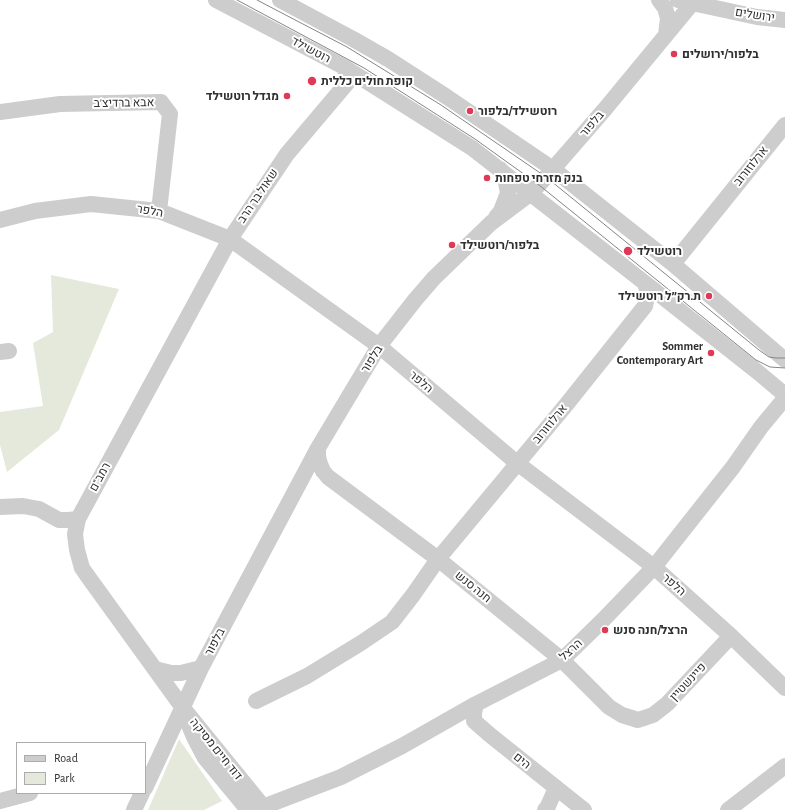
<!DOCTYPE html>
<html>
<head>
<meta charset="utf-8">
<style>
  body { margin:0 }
  #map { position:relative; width:785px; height:810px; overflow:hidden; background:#fff; font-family:"Alegreya Sans",sans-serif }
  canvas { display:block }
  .legend { position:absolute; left:16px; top:742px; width:130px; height:52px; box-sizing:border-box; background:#fff; border:1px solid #acacac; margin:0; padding:5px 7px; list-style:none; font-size:12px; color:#303030 }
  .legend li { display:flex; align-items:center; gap:8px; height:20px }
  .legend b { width:20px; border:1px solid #acacac }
</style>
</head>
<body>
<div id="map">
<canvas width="785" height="810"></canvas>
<ul class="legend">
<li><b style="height:5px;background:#cdcdcd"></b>Road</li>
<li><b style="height:11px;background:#e5e9dc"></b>Park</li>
</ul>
</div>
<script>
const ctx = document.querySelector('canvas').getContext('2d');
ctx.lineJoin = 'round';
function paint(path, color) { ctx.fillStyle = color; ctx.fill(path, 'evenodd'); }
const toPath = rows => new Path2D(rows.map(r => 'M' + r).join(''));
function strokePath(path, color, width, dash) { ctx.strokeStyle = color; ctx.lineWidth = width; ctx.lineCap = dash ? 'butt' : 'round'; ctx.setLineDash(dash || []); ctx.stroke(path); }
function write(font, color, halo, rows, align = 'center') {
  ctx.font = font + ' "Alegreya Sans",Heebo,sans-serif'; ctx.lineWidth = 4; ctx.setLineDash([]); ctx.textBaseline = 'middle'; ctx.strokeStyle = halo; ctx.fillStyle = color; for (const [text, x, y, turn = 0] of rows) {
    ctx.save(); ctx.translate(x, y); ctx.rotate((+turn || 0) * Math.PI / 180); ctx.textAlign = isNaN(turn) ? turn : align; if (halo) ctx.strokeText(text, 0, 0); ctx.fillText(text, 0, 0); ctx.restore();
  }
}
paint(toPath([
  [51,275,119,289,59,430,7,472,0,445,0,412,43,406,33,343,53,332],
  [179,739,222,801,204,810,148,810]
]), '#e5e9dc');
strokePath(toPath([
  [216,0,344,67,472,148,645,283,759,373,785,395],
  [280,0,353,39,388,59,447,97,553,169,673,264,785,360],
  [659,0,665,8,668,18,666,35],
  [678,0,757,17,785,20],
  [0,112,60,104,161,102,170,114,159,211],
  [496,217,501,211,508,193,505,177,500,169],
  [0,220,35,211,91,204,159,211,230,239,379,346,517,463,654,567,731,636,785,688],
  [673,264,785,125],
  [0,352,9,351],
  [318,448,318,457,320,464,323,471,328,477,438,559,562,660,609,707,622,715,638,720,653,715,667,704,731,636],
  [0,507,23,506,39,509,59,520,68,520,78,519],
  [155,669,171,673,181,673,201,668],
  [256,701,307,676,361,643,392,622,413,595,438,559,566,405,645,306,648,293,645,283],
  [476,704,474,713,474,721,490,735,584,810],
  [189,725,194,737,205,758,248,810],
  [145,788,201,668,318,448,379,346,415,300,434,278,491,223,531,193,546,177,605,109,695,0],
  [0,801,30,793],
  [134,810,142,793],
  [255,810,341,777,402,746,476,704,562,660,604,619,654,567,733,467,761,427,785,398],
  [266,810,183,708,89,578,82,568,77,550,75,534,78,519,230,239,287,154,347,83,347,74,344,67],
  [545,810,548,806,556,788],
  [728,810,785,766]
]), '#cdcdcd', 16);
strokePath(toPath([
  [237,0,364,68,475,139,539,185,756,360,770,367,785,368],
  [257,0,347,47,441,105,546,177,759,350,769,357,776,358,785,358]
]), '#858585', 1);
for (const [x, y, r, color] of [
  [674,54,4,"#e03958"],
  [312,81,5,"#e03958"],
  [287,96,4,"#e03958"],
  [470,111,4,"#e03958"],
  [487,178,4,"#e03958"],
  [452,245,4,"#e03958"],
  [628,251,5,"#e03958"],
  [709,296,4,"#e03958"],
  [711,353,4,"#e03958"],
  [605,630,4,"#e03958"]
]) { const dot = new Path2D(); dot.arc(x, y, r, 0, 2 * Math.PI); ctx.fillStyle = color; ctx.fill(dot); strokePath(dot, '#fff', 1.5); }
write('12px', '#303030', '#fff', [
  ["ירושלים",755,15,9],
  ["רוטשילד",311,50,28],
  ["אבא ברדיצ'ב",124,103,-1],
  ["בלפור",592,124,-50],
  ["ארלוזורוב",751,166,-51],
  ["שאול בר הרב",258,196,-56],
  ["הלפר",150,211,10],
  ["בלפור",372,359,-58],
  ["הלפר",421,382,40],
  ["ארלוזורוב",550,424,-50],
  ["רמב\"ם",100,477,-61],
  ["הלפר",674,585,41],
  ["חנה סנש",473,587,39],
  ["בלפור",215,642,-62],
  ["הרצל",571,650,-42],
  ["פיינשטיין",688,682,-47],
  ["דוד חיים מסיקה",216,749,51],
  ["הים",522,761,39]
]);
write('bold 12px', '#303030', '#fff', [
  ["בלפור/ירושלים",682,54],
  ["קופת חולים כללית",321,81],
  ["מגדל רוטשילד",279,96,"right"],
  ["רוטשילד/בלפור",478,111],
  ["בנק מזרחי טפחות",495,178],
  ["בלפור/רוטשילד",460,245],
  ["רוטשילד",637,251],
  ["ת.רק״ל רוטשילד",701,296,"right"],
  ["Sommer",703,346,"right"],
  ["Contemporary Art",703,360,"right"],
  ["הרצל/חנה סנש",613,630]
], 'left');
</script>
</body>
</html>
